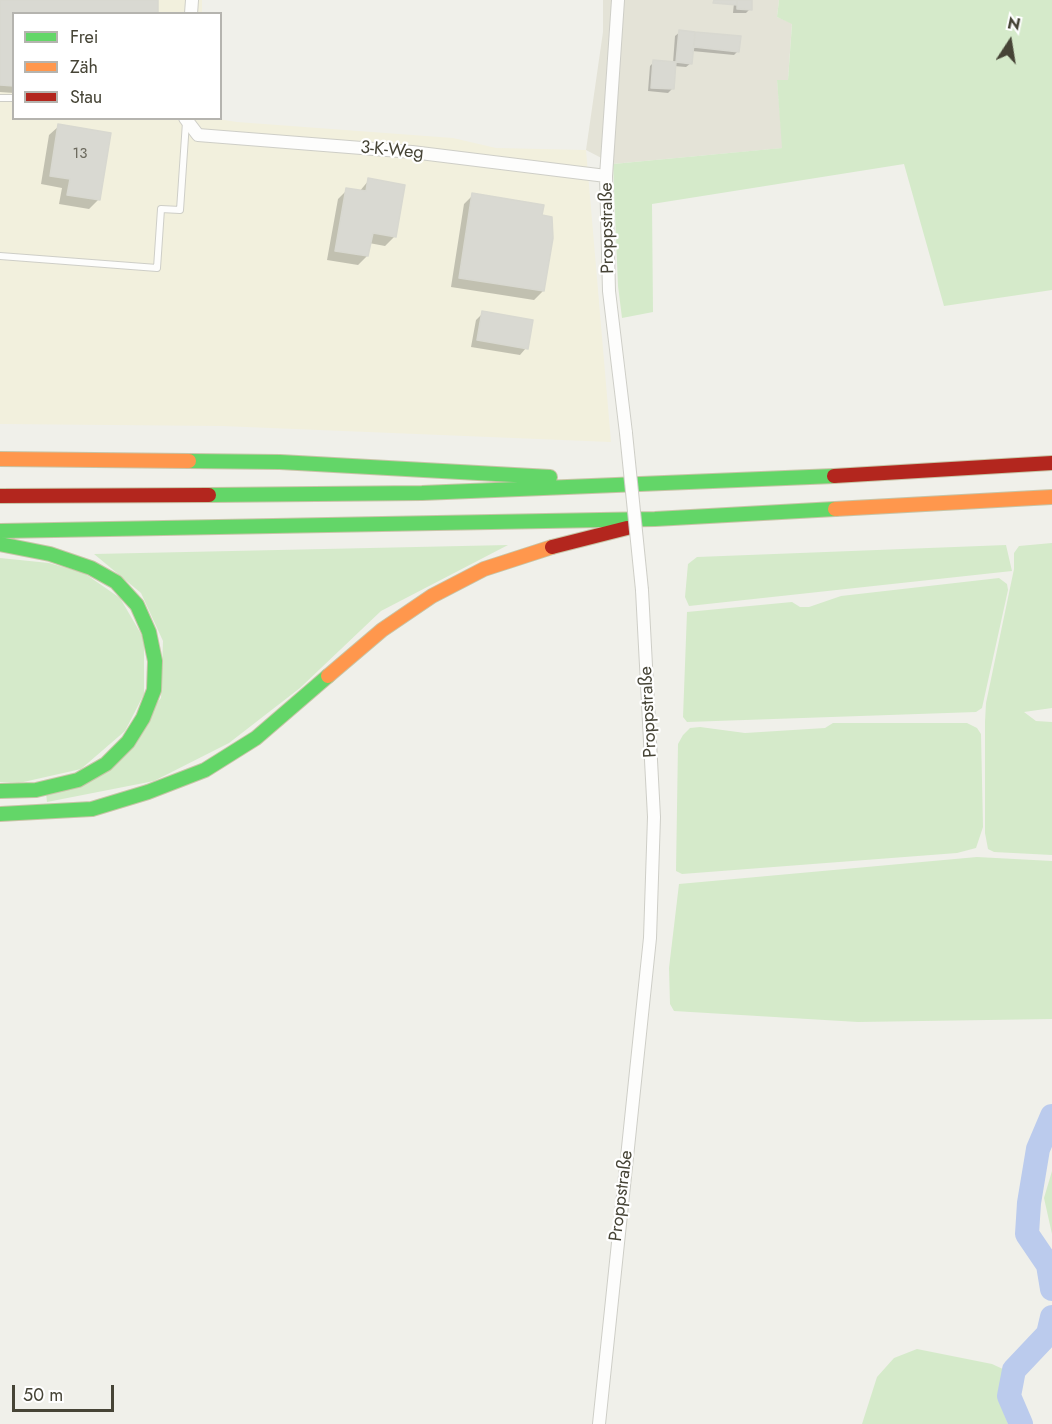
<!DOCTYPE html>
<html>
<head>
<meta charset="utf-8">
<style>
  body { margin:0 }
  #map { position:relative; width:1052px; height:1424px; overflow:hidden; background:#f0f0ea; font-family:Jost,sans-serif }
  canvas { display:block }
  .legend { position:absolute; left:12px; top:12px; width:210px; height:108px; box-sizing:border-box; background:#fff; border:2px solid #b5b4af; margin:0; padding:8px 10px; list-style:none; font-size:18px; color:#464436 }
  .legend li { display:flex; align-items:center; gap:12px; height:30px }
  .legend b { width:30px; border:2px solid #b5b4af }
  .north { position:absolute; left:980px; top:12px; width:60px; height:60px; -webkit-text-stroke:4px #fff; paint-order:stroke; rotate:12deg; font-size:16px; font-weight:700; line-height:24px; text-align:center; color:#464436 }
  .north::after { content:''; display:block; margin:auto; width:21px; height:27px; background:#464436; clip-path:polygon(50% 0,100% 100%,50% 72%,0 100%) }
  .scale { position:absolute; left:12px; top:1385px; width:102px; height:27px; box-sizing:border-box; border:3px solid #464436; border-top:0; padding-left:8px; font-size:18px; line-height:21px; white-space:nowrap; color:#464436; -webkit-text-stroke:4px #fff; paint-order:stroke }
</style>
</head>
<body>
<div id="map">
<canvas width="1052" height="1424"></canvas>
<ul class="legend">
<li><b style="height:8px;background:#63d668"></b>Frei</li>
<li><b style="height:8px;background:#ff974d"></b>Zäh</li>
<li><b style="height:8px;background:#b3261e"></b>Stau</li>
</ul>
<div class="north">N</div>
<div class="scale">50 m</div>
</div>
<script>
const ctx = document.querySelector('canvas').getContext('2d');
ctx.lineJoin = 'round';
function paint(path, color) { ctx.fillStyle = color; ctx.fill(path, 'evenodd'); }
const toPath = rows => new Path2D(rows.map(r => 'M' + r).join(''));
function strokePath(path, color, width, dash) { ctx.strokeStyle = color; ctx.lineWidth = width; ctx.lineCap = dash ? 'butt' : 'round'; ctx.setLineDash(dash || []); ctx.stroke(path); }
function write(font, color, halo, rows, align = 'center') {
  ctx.font = font + ' Jost,sans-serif'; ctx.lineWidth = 4.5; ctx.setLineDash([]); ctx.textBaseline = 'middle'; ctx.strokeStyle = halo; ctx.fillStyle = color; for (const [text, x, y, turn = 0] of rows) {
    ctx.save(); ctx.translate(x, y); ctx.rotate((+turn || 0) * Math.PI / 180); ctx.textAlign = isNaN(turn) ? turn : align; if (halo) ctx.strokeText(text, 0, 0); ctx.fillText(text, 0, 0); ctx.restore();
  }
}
paint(toPath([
  [603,0,779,0,777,17,792,23,788,80,777,80,783,148,613,164,586,150,603,32]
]), '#e4e3d7');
paint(toPath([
  [0,0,202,0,202,13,14,14,14,118,218,119,237,122,453,138,496,148,586,150,611,442,222,426,0,424]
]), '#f2f0dd');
paint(toPath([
  [779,0,1052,0,1052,290,944,306,904,164,652,204,653,312,622,318,618,286,613,164,782,148,777,80,788,80,792,24,777,17],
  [1052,543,1052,708,1024,712,1036,721,1052,722,1052,855,994,852,988,849,985,833,985,722,986,703,1014,569,1014,553,1019,546],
  [508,545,381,611,300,688,229,743,154,781,47,802,46,793,86,783,161,698,163,641,141,593,94,554],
  [1006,545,1012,571,689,606,685,597,688,564,697,557],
  [0,558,49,563,84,573,120,598,144,639,144,694,125,731,81,769,19,783,0,782],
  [999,578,1007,584,1008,590,982,708,976,712,687,722,683,717,687,612,792,602,800,607,809,607,841,596],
  [833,723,967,723,977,728,981,734,983,827,976,848,957,853,682,874,676,871,678,744,683,735,690,728,700,727,745,733,825,728],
  [977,857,1052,861,1052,1019,858,1022,674,1011,670,1004,669,968,679,884],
  [1052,1171,1052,1234,1044,1198],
  [917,1349,992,1364,1005,1370,1003,1411,1008,1424,862,1424,877,1377,894,1358]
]), '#d5eaca');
paint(toPath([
  [0,0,157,0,14,14,14,93,0,92],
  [713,0,751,0,750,9,746,13,733,13,734,3],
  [680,32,739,38,738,51,734,55,692,51,691,63,686,67,674,66,672,89,668,93,648,91,650,66,654,62,673,63,675,36],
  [59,126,98,200,89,209,59,204,62,188,41,184,49,135],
  [369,180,394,237,385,246,369,243,367,256,358,265,327,260,338,199,347,190,359,192],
  [473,195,541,216,543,291,534,300,451,287,464,204],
  [483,313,526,348,520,355,471,347,476,320]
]), '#0003');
strokePath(toPath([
  [1052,1116,1038,1149,1029,1203,1027,1234,1048,1265,1052,1289],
  [1021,1424,1009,1396,1014,1370,1048,1334,1052,1317]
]), '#bbcbed', 24);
const building = toPath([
  [0,0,158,0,158,14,14,14,14,86,0,85,0,0],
  [714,0,737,0,737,5,713,3,714,0],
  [737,0,752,0,752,10,737,9,737,0],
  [679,30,695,32,692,64,676,62,679,30],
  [695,32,741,36,739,52,694,47,695,32],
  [653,60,676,62,674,89,651,88,653,60],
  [58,124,111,133,100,200,67,195,70,179,50,176,58,124],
  [368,178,405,185,396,237,373,233,368,256,335,251,346,188,366,191,368,178],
  [472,193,544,205,542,215,552,217,553,238,544,291,459,278,472,193],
  [482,311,533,320,528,349,477,340,482,311]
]);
paint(building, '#d9d9d2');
strokePath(building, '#d8d8d0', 1.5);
const lane = toPath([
  [0,98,14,98],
  [0,256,157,268,161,209,180,210,186,122]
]);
const street = toPath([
  [618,0,606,176,609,291,626,433],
  [191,14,192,0],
  [185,118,198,135,412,152,606,176],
  [599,1424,650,938,654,817,642,590]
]);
const fast = toPath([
  [189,461,280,462,550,477],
  [209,495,422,493,834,476],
  [0,531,655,519,835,509],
  [0,544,50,554,91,568,116,582,137,605,149,632,155,661,154,690,143,718,128,742,106,764,78,780,36,790,0,791],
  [0,814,92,809,148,792,205,770,256,738,328,676]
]);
const slow = toPath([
  [0,459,189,461],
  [835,509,1052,497],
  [328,676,382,630,432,596,484,569,552,547]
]);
const jam = toPath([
  [834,476,1052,463],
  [0,496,209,495],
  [552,547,627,528]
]);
strokePath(lane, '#cecec7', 8);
strokePath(street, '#cecec7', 14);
strokePath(fast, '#c7c4a6', 16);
strokePath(slow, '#c7c4a6', 16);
strokePath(jam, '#c7c4a6', 16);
strokePath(lane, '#fdfdfc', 6);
strokePath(street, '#fdfdfc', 12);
strokePath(fast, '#63d668', 14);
strokePath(slow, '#ff974d', 14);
strokePath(jam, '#b3261e', 14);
const streetBridge = toPath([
  [626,433,642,590]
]);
strokePath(streetBridge, '#cecec7', 14, []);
strokePath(streetBridge, '#fdfdfc', 12);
write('15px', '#6c6a5e', null, [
  ["13",80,154]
]);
write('18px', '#464436', '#fff', [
  ["3-K-Weg",392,151,5],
  ["Proppstraße",608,228,-91],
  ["Proppstraße",649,712,-93],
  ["Proppstraße",622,1196,-83]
]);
</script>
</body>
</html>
